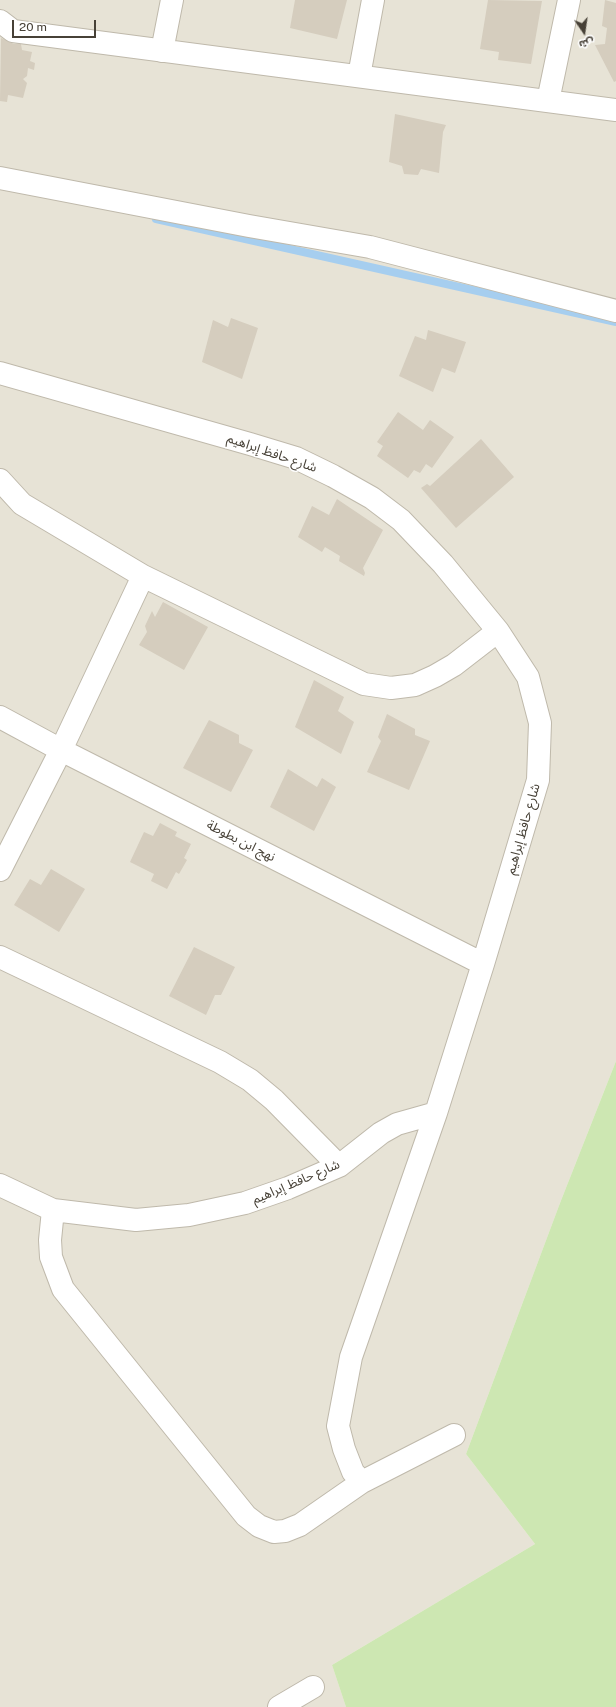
<!DOCTYPE html>
<html>
<head>
<meta charset="utf-8">
<style>
  body { margin:0 }
  #map { position:relative; width:616px; height:1707px; overflow:hidden; background:#f4f1e8; font-family:"Public Sans","Noto Sans Arabic",sans-serif }
  canvas { display:block }
  .north { position:absolute; left:564px; top:12px; width:40px; height:40px; -webkit-text-stroke:3px #fff; paint-order:stroke; rotate:167deg; font-size:11px; font-weight:700; line-height:16px; text-align:center; color:#474137 }
  .north::after { content:''; display:block; margin:auto; width:14px; height:18px; background:#474137; clip-path:polygon(50% 0,100% 100%,50% 72%,0 100%) }
  .scale { position:absolute; left:12px; top:20px; width:84px; height:18px; box-sizing:border-box; border:2px solid #474137; border-top:0; padding-left:5px; font-size:12px; line-height:14px; white-space:nowrap; color:#474137; -webkit-text-stroke:3px #fff; paint-order:stroke }
</style>
</head>
<body>
<div id="map">
<canvas width="616" height="1707"></canvas>
<div class="north">ش</div>
<div class="scale">20 m</div>
</div>
<script>
const ctx = document.querySelector('canvas').getContext('2d');
ctx.lineJoin = 'round';
function paint(path, color) { ctx.fillStyle = color; ctx.fill(path, 'evenodd'); }
const toPath = rows => new Path2D(rows.map(r => 'M' + r).join(''));
function strokePath(path, color, width, dash) { ctx.strokeStyle = color; ctx.lineWidth = width; ctx.lineCap = dash ? 'butt' : 'round'; ctx.setLineDash(dash || []); ctx.stroke(path); }
function write(font, color, halo, rows, align = 'center') {
  ctx.font = font + ' "Public Sans","Noto Sans Arabic",sans-serif'; ctx.lineWidth = 3; ctx.setLineDash([]); ctx.textBaseline = 'middle'; ctx.strokeStyle = halo; ctx.fillStyle = color; for (const [text, x, y, turn = 0] of rows) {
    ctx.save(); ctx.translate(x, y); ctx.rotate((+turn || 0) * Math.PI / 180); ctx.textAlign = isNaN(turn) ? turn : align; if (halo) ctx.strokeText(text, 0, 0); ctx.fillText(text, 0, 0); ctx.restore();
  }
}
paint(toPath([
  [0,0,616,0,616,1061,560,1203,466,1454,535,1544,332,1665,346,1707,0,1707]
]), '#e7e3d6');
paint(toPath([
  [616,1061,616,1707,346,1707,332,1665,535,1544,466,1454,560,1203]
]), '#cde7b2');
strokePath(toPath([
  [156,219,616,322]
]), '#a6ceef', 8);
paint(toPath([
  [295,0,347,0,337,39,290,28],
  [488,0,542,1,531,64,498,60,499,52,480,49],
  [605,0,616,3,616,81,614,82,595,45,605,44,607,28,602,26],
  [1,38,14,44,21,44,22,50,32,52,30,61,35,63,34,70,28,68,27,76,23,79,27,83,23,98,8,95,7,102,0,101],
  [395,114,446,125,443,132,439,173,421,169,418,175,404,174,402,166,389,162],
  [231,318,258,328,242,379,202,362,213,320,228,327],
  [428,330,466,342,455,373,442,368,433,392,399,376,415,336,426,340],
  [398,412,423,430,430,420,454,437,432,468,426,464,420,473,414,470,408,478,377,456,383,446,377,442],
  [481,439,514,477,456,528,421,488,427,484,430,486],
  [337,499,383,530,363,568,365,573,364,576,339,561,340,556,325,547,322,552,298,537,312,506,329,515],
  [163,602,208,627,184,670,139,645,147,632,145,626,152,611,155,617],
  [314,680,344,697,338,711,354,722,341,754,295,727],
  [387,714,415,729,415,735,430,741,409,790,367,772,381,741,378,737],
  [209,720,239,735,239,743,253,750,231,792,183,768],
  [288,769,317,787,322,778,336,787,314,831,270,807],
  [160,823,177,832,175,836,191,844,184,858,187,860,179,874,176,872,167,889,151,881,154,874,130,862,144,832,153,836],
  [51,869,85,889,59,932,14,905,30,879,41,885],
  [194,947,235,967,221,995,215,995,206,1015,169,996]
]), '#d5cdbe');
const street = toPath([
  [0,21,13,31,616,110],
  [162,51,172,0],
  [359,76,373,0],
  [548,101,569,0],
  [0,178,249,226,370,247,616,311],
  [0,373,250,444,296,458,333,476,372,498,401,520,443,564,498,631,528,677,540,723,538,780,483,964,436,1113,397,1124,381,1133,339,1166,288,1188,245,1203,189,1215,136,1220,53,1210,0,1185],
  [0,480,22,504,143,576,364,684,391,688,415,685,435,676,454,665,498,631],
  [0,717,61,750,483,964],
  [0,870,61,750,143,576],
  [0,957,220,1062,250,1080,274,1100,339,1166],
  [53,1210,50,1240,51,1257,63,1289,246,1516,259,1526,274,1532,285,1531,300,1525,362,1482,454,1435],
  [362,1482,353,1472,344,1449,338,1426,351,1357,436,1113],
  [279,1707,313,1687]
]);
strokePath(street, '#bfb9ab', 24);
strokePath(street, '#fff', 22);
write('13px', '#474137', '#fff', [
  ["شارع حافظ إبراهيم",272,453,19],
  ["شارع حافظ إبراهيم",523,829,-74],
  ["نهج ابن بطوطة",241,841,27],
  ["شارع حافظ إبراهيم",296,1182,-23]
]);
</script>
</body>
</html>
